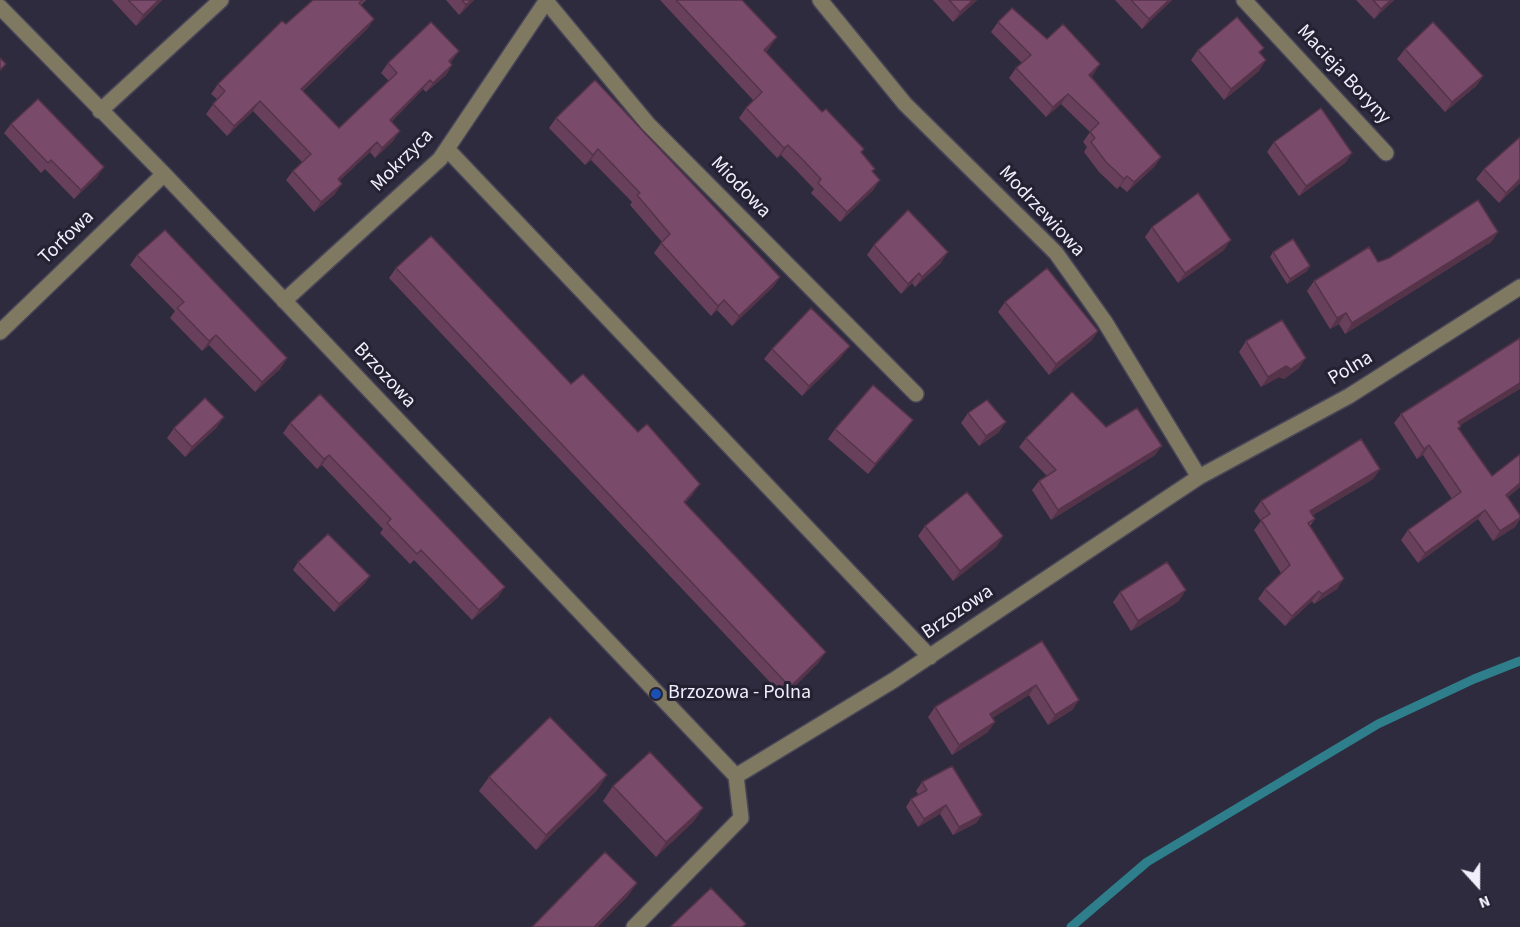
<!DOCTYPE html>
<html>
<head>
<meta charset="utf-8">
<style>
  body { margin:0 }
  #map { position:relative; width:1520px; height:927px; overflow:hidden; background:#2d2b3d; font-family:"Source Sans 3",sans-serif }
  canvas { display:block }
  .north { position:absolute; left:1448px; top:855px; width:60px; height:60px; -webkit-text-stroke:4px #232132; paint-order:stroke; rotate:159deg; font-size:16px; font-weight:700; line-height:24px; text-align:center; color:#f0effb }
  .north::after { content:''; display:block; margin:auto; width:21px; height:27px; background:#f0effb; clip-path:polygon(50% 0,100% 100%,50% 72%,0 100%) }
</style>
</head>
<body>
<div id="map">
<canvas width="1520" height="927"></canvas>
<div class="north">N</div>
</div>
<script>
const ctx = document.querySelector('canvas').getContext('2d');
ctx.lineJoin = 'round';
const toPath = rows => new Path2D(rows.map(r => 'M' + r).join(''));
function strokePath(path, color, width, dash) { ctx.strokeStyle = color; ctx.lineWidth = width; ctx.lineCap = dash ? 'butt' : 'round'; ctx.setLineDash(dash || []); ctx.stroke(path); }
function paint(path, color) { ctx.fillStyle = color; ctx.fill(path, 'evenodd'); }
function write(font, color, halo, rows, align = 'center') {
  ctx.font = font + ' "Source Sans 3",sans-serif'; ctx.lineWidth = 6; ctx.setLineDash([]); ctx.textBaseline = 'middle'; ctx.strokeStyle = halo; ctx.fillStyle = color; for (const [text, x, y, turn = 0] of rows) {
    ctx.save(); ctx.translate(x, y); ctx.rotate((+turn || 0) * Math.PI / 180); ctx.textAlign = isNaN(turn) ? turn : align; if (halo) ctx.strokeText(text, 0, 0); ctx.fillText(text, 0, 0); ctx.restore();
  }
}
strokePath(toPath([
  [1071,927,1147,862,1378,724,1474,679,1520,661]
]), '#2e7e8c', 9);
const minor = toPath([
  [820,0,905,104,1056,253,1105,322,1199,477],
  [1244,0,1386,153],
  [546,1,648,124,916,394],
  [0,7,164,174,736,776,741,818,634,927],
  [100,111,221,0],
  [447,149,930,657],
  [284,301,440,159,547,0],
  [0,332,164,174],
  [736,776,894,680,1199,477,1349,396,1520,287]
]);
strokePath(minor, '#484658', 18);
strokePath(minor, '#807962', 15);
paint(toPath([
  [112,0,162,0,136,26],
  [313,0,366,0,361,5,374,19,367,29,303,91,339,128,389,81,381,73,388,63,459,51,450,63,452,65,446,75,426,92,423,89,392,121,393,141,375,158,370,152,339,181,335,194,314,212,286,180,293,171,302,162,253,111,227,136,206,114,217,99,211,94,218,84],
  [446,0,474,0,459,15],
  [660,0,742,0,770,47,766,52,822,112,861,153,873,172,880,180,873,190,840,222,811,193,814,189,797,171,781,155,777,158,739,118,746,108,754,101],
  [933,0,977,0,953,22],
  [1115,0,1172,0,1142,29],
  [1356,0,1394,0,1374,19],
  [998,22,1047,39,1100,64,1091,76,1161,157,1154,167,1127,192,1120,186,1117,189,1099,172,1084,152,1087,147,1083,142,1090,132,1061,104,1046,117,1009,78,1016,68,1022,63,991,32],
  [1264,48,1260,53,1259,71,1224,100,1191,60,1198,50],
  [1405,49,1483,76,1476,86,1445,112,1397,59],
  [556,118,780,277,773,287,732,326,717,310,711,316,654,253,662,242,630,205,632,202,591,160,585,165,549,128],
  [11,124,97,177,74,199,45,169,41,173,4,133],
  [1274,142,1352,153,1345,163,1299,196,1267,152],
  [1484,169,1520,183,1499,203,1476,179],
  [1152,227,1224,250,1178,283,1145,237],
  [1498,232,1491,242,1345,334,1339,324,1330,329,1307,291,1314,281,1378,262],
  [874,245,941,263,915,287,912,283,901,294,867,255],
  [1273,252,1310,266,1307,271,1287,284,1270,257],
  [137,255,287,358,280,369,255,392,209,345,202,351,170,318,175,311,130,265],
  [396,268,571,384,638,432,693,494,685,503,819,662,784,697,389,278],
  [1005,302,1098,331,1091,341,1049,375,998,312],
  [1246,341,1299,368,1284,379,1279,377,1261,387,1239,352],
  [772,349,842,356,802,396,764,359],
  [968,413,999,432,979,446,961,423],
  [1401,414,1461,426,1459,429,1492,476,1520,487,1508,497,1520,515,1520,519,1515,527,1493,541,1478,519,1418,563,1401,540,1408,530,1452,499,1423,455,1417,459,1394,423],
  [913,420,906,430,868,474,828,439,835,429],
  [290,423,498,597,472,620,414,560,410,564,380,533,383,529,322,465,317,469,283,433],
  [217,427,185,457,167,438,174,428],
  [1106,427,1155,455,1051,520,1032,490,1039,481,1047,476,1019,447,1026,438],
  [1380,469,1373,479,1313,515,1315,519,1310,526,1337,589,1314,604,1312,601,1285,626,1258,599,1265,589,1281,573,1254,530,1261,521,1254,511,1261,501],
  [925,526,1003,536,996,547,953,581,918,536],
  [298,562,365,583,334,612,293,570],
  [1120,592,1179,601,1131,631,1113,602],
  [1042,641,1079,700,1072,710,1048,725,1029,695,992,718,988,732,952,755,928,717,935,707],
  [607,775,597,790,536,850,479,791,489,777],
  [922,782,982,815,976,823,953,835,940,814,918,827,906,807,911,799,919,795,916,791],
  [613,786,703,808,693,822,656,857,603,801]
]), '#68405b');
paint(toPath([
  [159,0,162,0,136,26,143,15],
  [471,0,474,0,459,15,466,5],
  [973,0,977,0,953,22,960,12],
  [1169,0,1172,0,1142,29,1149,19],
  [1391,0,1394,0,1374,19,1381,9],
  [374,19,367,29,294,99,301,89],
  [777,37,770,47,757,60,764,50],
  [459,51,452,61,442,71,449,61],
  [1266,60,1259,71,1224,100,1231,89],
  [1100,64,1093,75,1082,85,1089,75],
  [452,65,446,75,426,92,433,83],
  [1483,76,1476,86,1445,112,1452,102],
  [430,80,423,89,384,130,390,120],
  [1068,94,1061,104,1046,117,1053,107],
  [260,101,253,111,227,136,234,126],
  [400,131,393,141,375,158,382,148],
  [377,142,370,152,331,189,338,179],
  [788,145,781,155,777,158,784,148],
  [598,149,591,160,585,165,593,155],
  [1352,153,1345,163,1299,196,1306,186],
  [1161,157,1154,167,1127,192,1134,182],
  [104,167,97,177,74,199,81,190],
  [1127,176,1120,186,1117,189,1124,179],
  [1520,179,1520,183,1499,203,1506,193],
  [880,180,873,190,840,222,847,212],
  [342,184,335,194,314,212,321,202],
  [1498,232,1491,242,1345,334,1352,323],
  [1231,240,1224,250,1178,283,1185,273],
  [948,252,941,263,915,287,922,277],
  [1310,266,1307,271,1287,284,1290,279],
  [919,273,912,283,901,294,908,284],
  [780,277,773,287,732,326,739,316],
  [724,300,717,310,711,316,718,306],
  [1346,313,1339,324,1330,329,1337,318],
  [1098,331,1091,341,1049,375,1056,364],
  [216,335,209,345,202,351,209,341],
  [850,346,842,356,802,396,809,386],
  [287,358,280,369,255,392,262,382],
  [1306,358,1299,368,1284,379,1279,377,1261,387,1268,377,1286,366],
  [1520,383,1520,389,1451,431,1458,422],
  [224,417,217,427,185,457,192,447],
  [913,420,906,430,868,474,875,464],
  [1006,422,999,432,979,446,986,436],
  [1429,445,1423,455,1417,459,1424,449],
  [1162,446,1155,455,1051,520,1058,510],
  [329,455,322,465,317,469,324,459],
  [1380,469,1373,479,1303,521,1310,511],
  [1520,483,1520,487,1499,504,1506,495],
  [700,484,693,494,677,512,684,502],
  [1485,510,1478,519,1418,563,1425,553],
  [1520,518,1515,527,1493,541,1500,531],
  [1003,536,996,547,953,581,960,571],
  [370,576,365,583,334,612,339,604],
  [1344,579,1337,589,1314,604,1322,594],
  [505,587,498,597,472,620,479,610],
  [1186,590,1179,601,1131,631,1138,621],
  [1319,591,1312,601,1285,626,1292,616],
  [826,652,819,662,784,697,790,687],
  [1036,685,1029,695,983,724,990,714],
  [1079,700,1072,710,1048,725,1055,715],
  [995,722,988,732,952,755,959,745],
  [607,775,597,790,536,850,546,835],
  [946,805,940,814,918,827,924,819],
  [703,808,693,822,656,857,666,842],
  [982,815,976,823,953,835,959,827],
  [637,883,628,896,598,927,594,927]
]), '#55344a');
const building = toPath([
  [128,0,159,0,143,15,128,0],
  [313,0,363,0,359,3,374,19,301,89,339,128,397,73,388,63,431,22,459,51,449,61,452,65,433,83,430,80,390,120,400,131,382,148,377,142,338,179,342,184,321,202,293,171,311,154,260,101,234,126,213,104,225,91,218,84,282,21,286,24,313,0],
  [462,0,471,0,466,5,462,0],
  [676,0,742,0,777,37,764,50,822,112,826,109,864,149,861,152,875,169,872,171,880,180,847,212,818,183,821,179,804,161,788,145,784,148,746,108,762,92,676,0],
  [949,0,973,0,960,12,949,0],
  [1131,0,1169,0,1149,19,1131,0],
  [1373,0,1391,0,1381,9,1373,0],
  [1012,8,1047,39,1063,24,1100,64,1089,75,1161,157,1134,182,1127,176,1124,179,1106,162,1091,142,1095,138,1090,132,1099,123,1068,94,1053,107,1016,68,1031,55,998,22,1012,8],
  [1237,17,1264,48,1259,52,1266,60,1231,89,1198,50,1237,17],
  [1433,22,1483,76,1452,102,1405,49,1433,22],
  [0,58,6,64,0,70,0,58],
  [595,80,780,277,739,316,724,300,718,306,661,243,670,234,637,195,640,193,598,149,593,155,556,118,595,80],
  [38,99,104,167,81,190,51,160,48,163,11,124,38,99],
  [1321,108,1352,153,1306,186,1274,142,1321,108],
  [1520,137,1520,179,1506,193,1484,169,1520,137],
  [1198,193,1231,240,1185,273,1152,227,1198,193],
  [1478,200,1498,232,1352,323,1346,313,1337,318,1314,281,1369,247,1378,262,1389,258,1478,200],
  [908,210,948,252,922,277,919,273,908,284,874,245,908,210],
  [165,230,287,358,262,382,216,335,209,341,177,308,184,302,137,255,165,230],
  [431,236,571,384,583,374,638,432,647,424,700,484,684,502,826,652,790,687,396,268,431,236],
  [1293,239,1310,266,1290,279,1273,252,1293,239],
  [1047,268,1098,331,1056,364,1005,302,1047,268],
  [811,308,850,346,809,386,772,349,811,308],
  [1282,320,1306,358,1291,369,1286,366,1268,377,1246,341,1282,320],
  [1520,338,1520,383,1458,422,1461,426,1458,428,1492,476,1520,454,1520,483,1506,495,1520,515,1520,518,1500,531,1485,510,1425,553,1408,530,1461,492,1429,445,1424,449,1401,414,1520,338],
  [873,385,913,420,875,464,835,429,873,385],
  [1072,392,1106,427,1137,408,1162,446,1058,510,1039,481,1056,470,1026,438,1072,392],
  [320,394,505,587,479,610,421,550,417,554,387,523,391,519,329,455,324,459,290,423,320,394],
  [205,398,224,417,192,447,174,428,205,398],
  [987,400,1006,422,986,436,968,413,987,400],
  [1361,439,1380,469,1310,511,1315,519,1308,523,1344,579,1322,594,1319,591,1292,616,1265,589,1290,565,1261,520,1270,514,1261,501,1361,439],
  [967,492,1003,536,960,571,925,526,967,492],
  [328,534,370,576,339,604,298,562,328,534],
  [1167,562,1186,590,1138,621,1120,592,1167,562],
  [1042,641,1079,700,1055,715,1036,685,990,714,995,722,959,745,935,707,1042,641],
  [550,717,607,775,546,835,489,777,550,717],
  [650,752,703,808,666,842,613,786,650,752],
  [952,766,982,815,959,827,946,805,924,819,911,799,927,790,922,782,952,766],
  [605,852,637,883,594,927,532,927,605,852],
  [711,888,746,924,742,927,670,927,711,888]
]);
paint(building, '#794a6a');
strokePath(building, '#55344a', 1.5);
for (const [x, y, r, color] of [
  [656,694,6,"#1a4fb4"]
]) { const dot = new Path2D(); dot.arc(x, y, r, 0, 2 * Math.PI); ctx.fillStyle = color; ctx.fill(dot); strokePath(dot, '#232132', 2); }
write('20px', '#f0effb', '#232132', [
  ["Macieja Boryny",1343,75,47],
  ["Mokrzyca",403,161,-45],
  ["Miodowa",740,188,46],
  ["Modrzewiowa",1041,212,47],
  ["Torfowa",67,238,-44],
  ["Polna",1351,369,-31],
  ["Brzozowa",384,376,47],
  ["Brzozowa",958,613,-34]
]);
write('20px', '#f0effb', '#232132', [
  ["Brzozowa - Polna",668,694]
], 'left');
</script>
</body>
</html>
